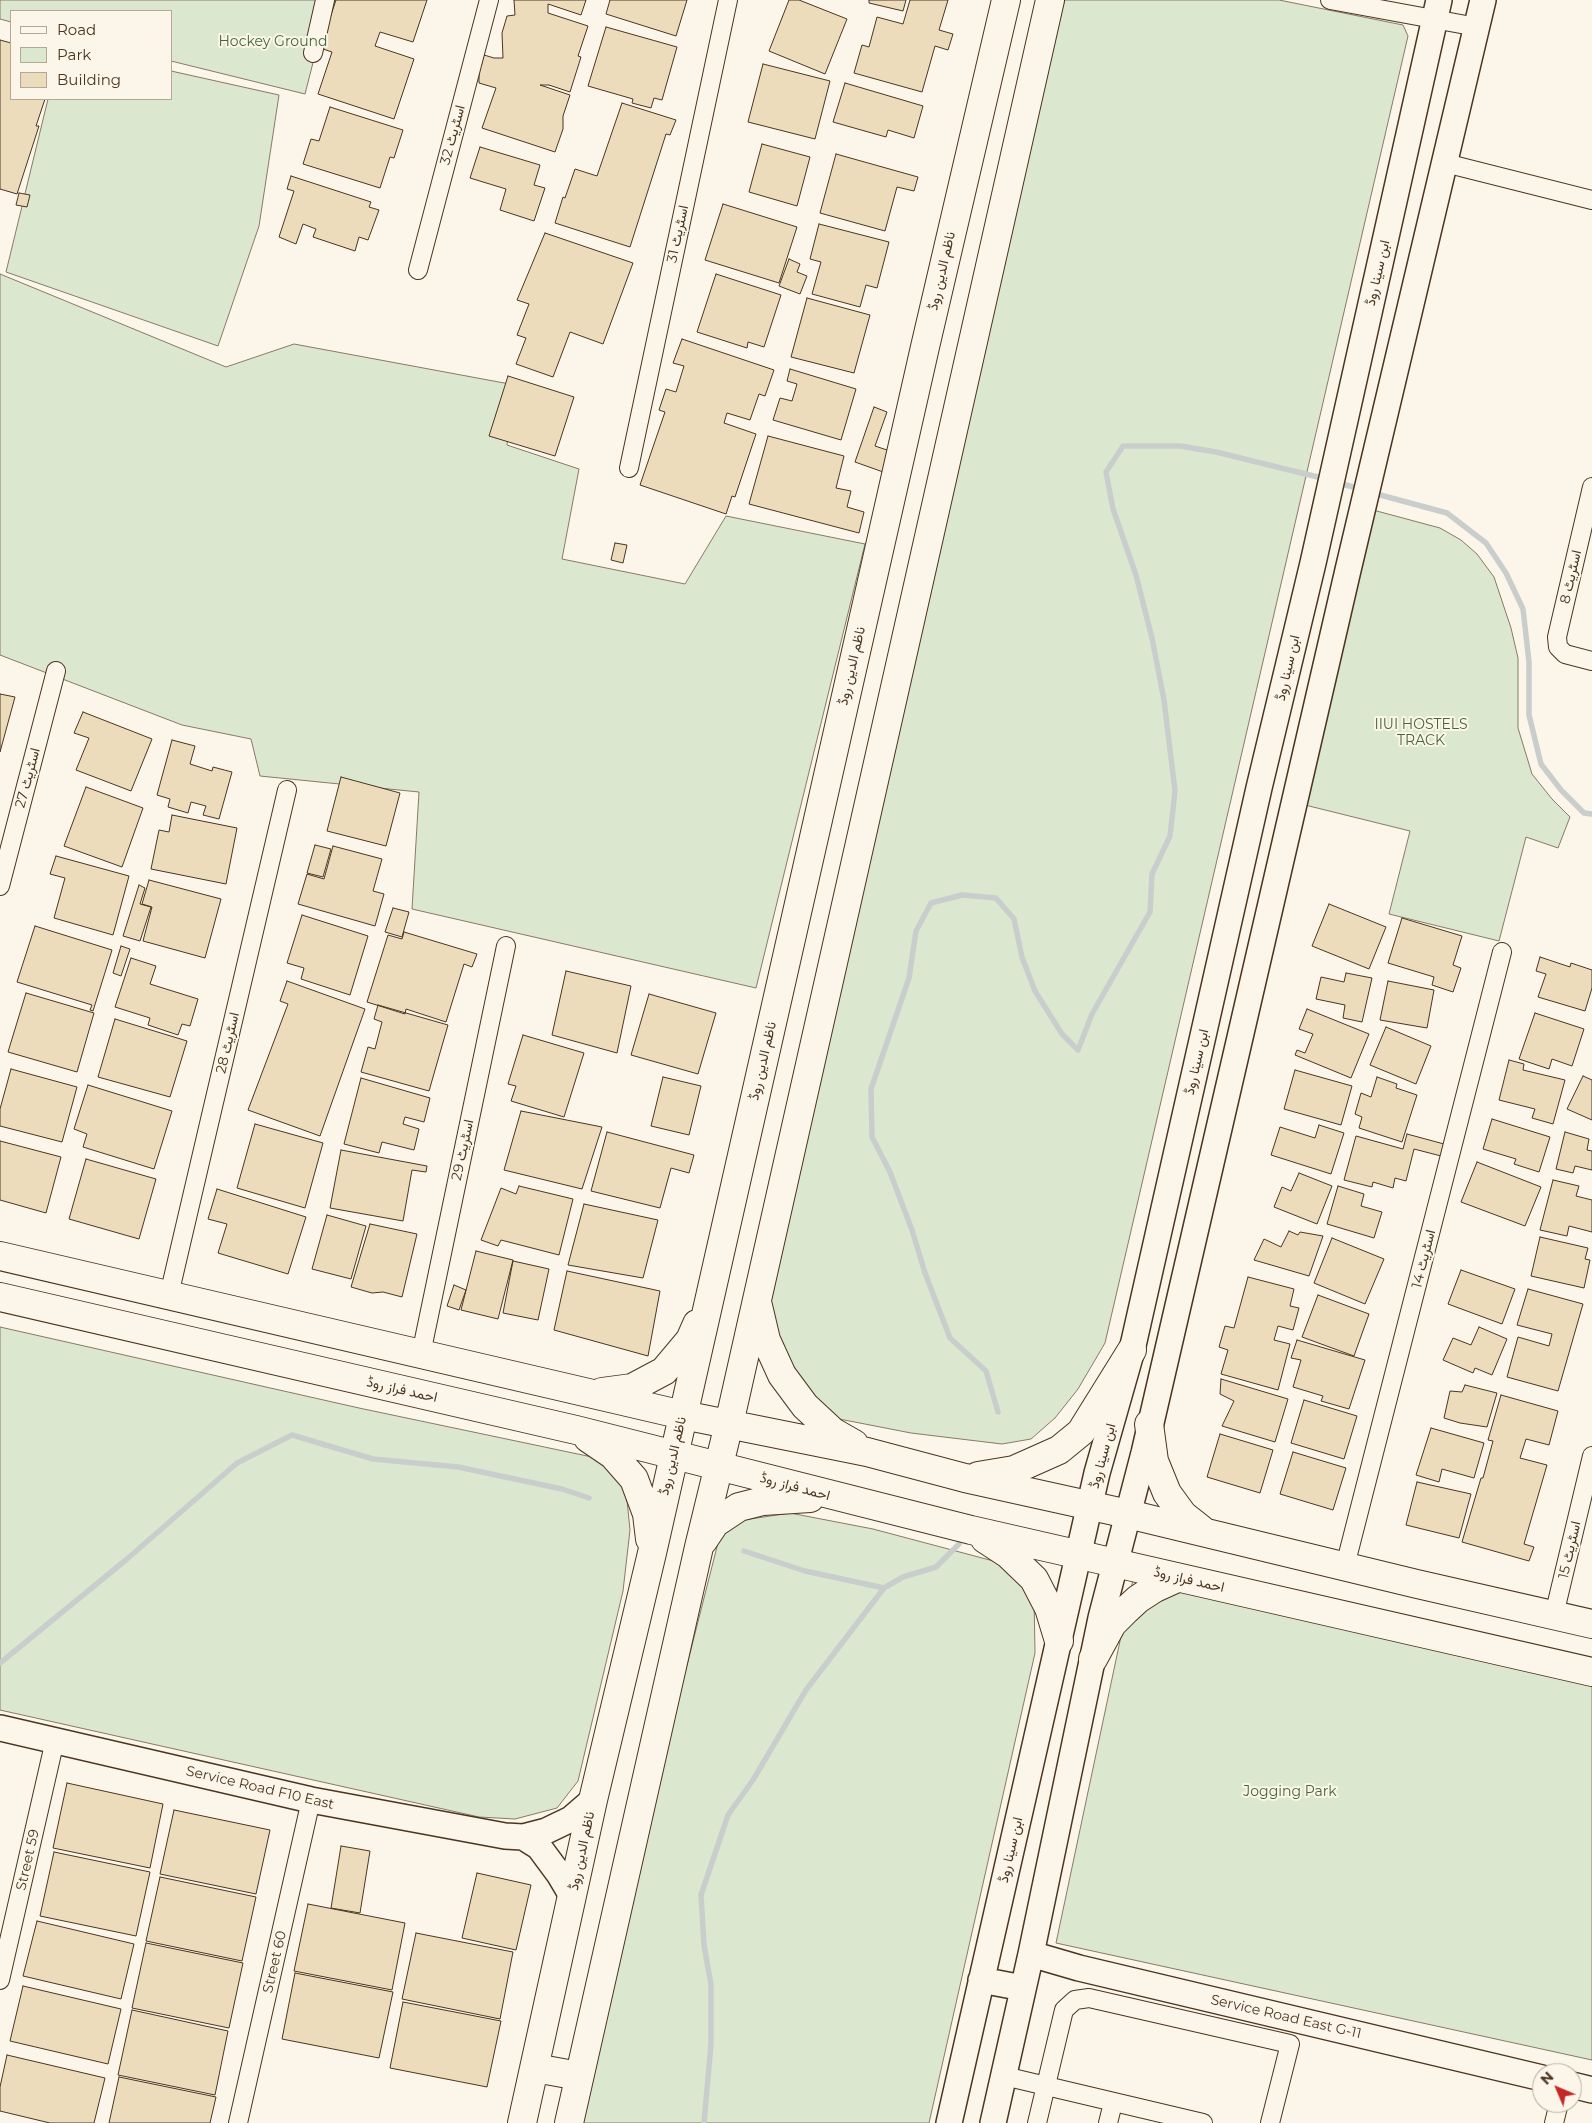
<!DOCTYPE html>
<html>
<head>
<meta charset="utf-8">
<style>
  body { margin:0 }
  #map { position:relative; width:1592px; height:2123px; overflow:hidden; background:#fbf6e9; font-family:Montserrat,sans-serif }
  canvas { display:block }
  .legend { position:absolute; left:10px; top:10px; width:162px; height:90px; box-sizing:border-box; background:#fbf6e9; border:1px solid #b4a999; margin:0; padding:6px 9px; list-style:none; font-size:15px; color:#4a3520 }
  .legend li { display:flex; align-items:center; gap:10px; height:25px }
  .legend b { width:25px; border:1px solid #b4a999 }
  .north { position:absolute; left:1532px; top:2063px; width:50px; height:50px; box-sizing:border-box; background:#fbf6e9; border:1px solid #b4a999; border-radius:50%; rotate:315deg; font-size:14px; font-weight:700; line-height:20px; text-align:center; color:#4a3520 }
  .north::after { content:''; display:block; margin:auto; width:18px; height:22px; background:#c62828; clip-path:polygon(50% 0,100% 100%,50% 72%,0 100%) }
</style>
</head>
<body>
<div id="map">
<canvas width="1592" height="2123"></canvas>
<ul class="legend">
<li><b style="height:6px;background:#fbf6e9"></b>Road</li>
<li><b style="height:14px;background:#dce7d0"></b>Park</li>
<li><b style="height:14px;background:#ecdcbc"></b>Building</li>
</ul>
<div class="north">N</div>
</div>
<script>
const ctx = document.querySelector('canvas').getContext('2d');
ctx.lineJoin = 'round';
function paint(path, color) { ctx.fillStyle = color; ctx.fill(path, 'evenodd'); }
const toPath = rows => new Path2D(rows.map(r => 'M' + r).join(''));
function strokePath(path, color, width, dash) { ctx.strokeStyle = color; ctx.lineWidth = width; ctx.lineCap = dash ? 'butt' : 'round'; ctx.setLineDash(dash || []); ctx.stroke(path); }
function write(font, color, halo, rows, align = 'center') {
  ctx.font = font + ' Montserrat,Vazirmatn,sans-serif'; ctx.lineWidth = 4; ctx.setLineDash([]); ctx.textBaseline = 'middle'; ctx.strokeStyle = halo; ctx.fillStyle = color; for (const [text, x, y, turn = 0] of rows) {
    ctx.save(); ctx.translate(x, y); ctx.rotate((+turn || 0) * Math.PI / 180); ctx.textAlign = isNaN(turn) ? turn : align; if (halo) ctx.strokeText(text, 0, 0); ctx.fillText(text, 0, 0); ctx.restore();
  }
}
const green = toPath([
  [0,0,329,0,305,94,171,61,171,11,11,11,11,22,0,19,0,0],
  [1065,0,1279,0,1403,25,1408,36,1105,1343,1078,1389,1055,1418,1031,1439,1002,1444,911,1433,834,1418,785,1367,766,1311,1055,28,1065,0],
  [171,71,279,95,259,226,218,346,6,272,48,99,171,99,171,71],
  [0,274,226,367,294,344,515,385,507,445,579,469,562,559,685,584,726,516,865,544,756,988,412,909,419,792,260,776,251,739,182,725,0,655,0,274],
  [1373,510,1440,528,1461,540,1477,554,1494,577,1511,628,1518,658,1518,728,1532,774,1552,799,1570,817,1558,848,1526,837,1499,941,1389,914,1410,831,1305,805,1373,510],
  [0,1327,359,1408,592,1457,625,1480,630,1530,623,1591,578,1781,557,1808,515,1819,479,1817,0,1710,0,1327],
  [790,1513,873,1529,1001,1563,1034,1595,1035,1653,929,2123,581,2123,652,1803,722,1527,737,1521,790,1513],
  [1138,1556,1592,1661,1592,2060,1056,1943,1138,1556]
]);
paint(green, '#dce7d0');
strokePath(green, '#887966', 1);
strokePath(toPath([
  [1337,483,1362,489],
  [1373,493,1447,513,1486,543,1506,573,1523,609,1529,662,1529,715,1541,764,1561,790,1584,813,1592,814],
  [998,1412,986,1371,950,1338,925,1273,912,1230,890,1172,872,1137,871,1089,909,978,916,931,931,903,962,895,996,898,1014,919,1022,957,1035,991,1062,1034,1078,1050,1092,1014,1150,912,1152,874,1170,836,1175,791,1164,700,1152,638,1136,575,1113,509,1106,472,1123,446,1180,446,1216,452,1326,479],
  [744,1551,805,1571,884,1588],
  [0,1663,127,1559,237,1463,292,1435,373,1459,458,1467,562,1489,589,1498],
  [704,2123,711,2044,711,1985,704,1945,701,1895,728,1815,753,1780,806,1690,884,1588,903,1577,936,1567,959,1544]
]), '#c9cecd', 5.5);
const building = toPath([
  [336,0,427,0,413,42,380,32,375,46,414,59,394,119,318,94,332,52,320,48,336,0],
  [514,0,586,0,581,15,548,4,548,13,588,26,578,56,581,57,570,92,549,85,540,85,570,95,563,116,563,129,555,152,482,128,496,88,479,83,479,71,484,55,494,58,503,58,502,33,507,16,515,15,514,0],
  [610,0,687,0,676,36,606,14,610,0],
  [789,0,799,0,847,19,825,74,769,51,789,0],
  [869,0,906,0,903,11,869,3,869,0],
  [910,0,948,0,939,30,953,34,948,50,935,46,922,92,854,73,862,45,869,47,877,17,903,24,910,0],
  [606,27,677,47,662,100,654,98,651,108,632,103,633,99,588,86,606,27],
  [0,40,11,43,11,99,45,99,36,126,39,126,17,194,0,189,0,40],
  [763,64,830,81,815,139,748,122,763,64],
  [845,83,923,106,914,138,888,130,886,137,833,122,845,83],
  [622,103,676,120,670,135,666,134,630,247,555,223,563,197,565,198,575,169,597,176,622,103],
  [330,107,403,130,394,158,390,157,380,188,303,164,311,139,319,141,330,107],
  [762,144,810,157,797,206,749,192,762,144],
  [480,147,540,165,534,185,545,188,534,221,500,210,506,189,470,178,480,147],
  [836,154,918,177,914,191,897,187,885,231,820,213,836,154],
  [291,176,371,202,369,207,379,210,368,240,359,237,355,251,313,237,316,229,303,224,296,244,279,237,294,191,287,189,291,176],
  [19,193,30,195,27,207,16,205,19,193],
  [723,204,797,227,779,283,705,260,723,204],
  [819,224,889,242,877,288,866,285,860,307,812,294,821,262,810,259,819,224],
  [545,233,633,263,603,344,570,332,553,377,516,364,526,338,517,335,529,304,517,300,545,233],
  [789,259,800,264,797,272,807,276,800,294,779,286,789,259],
  [716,274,781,295,764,347,748,342,747,348,697,332,716,274],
  [807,298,870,315,854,373,791,357,807,298],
  [682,339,774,370,765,396,759,394,750,420,727,413,724,423,756,434,735,497,732,496,726,514,640,485,665,412,659,410,666,389,676,392,684,366,673,363,682,339],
  [790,369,856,389,841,440,773,420,780,398,792,401,797,384,787,381,790,369],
  [508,376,574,397,555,456,489,436,508,376],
  [874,407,887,412,875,446,893,452,886,473,855,462,874,407],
  [768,436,844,456,836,488,851,491,847,507,864,512,859,533,749,504,768,436],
  [615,543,627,545,623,563,611,560,615,543],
  [0,694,15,697,0,752,0,694],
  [83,712,152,739,131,791,76,770,89,738,74,733,83,712],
  [172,740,195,746,190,764,212,771,213,767,232,772,219,819,203,815,206,806,191,802,188,813,168,807,170,799,157,795,172,740],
  [341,777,400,793,386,846,327,831,341,777],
  [86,787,143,808,122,867,64,846,86,787],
  [172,815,237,828,226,884,151,869,159,830,169,832,172,815],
  [315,845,331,849,323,877,307,873,315,845],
  [333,846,382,859,373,891,384,894,375,926,298,904,307,874,324,879,333,846],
  [56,856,129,876,113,935,54,918,65,878,50,874,56,856],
  [149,880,221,899,205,958,143,941,152,907,142,904,149,880],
  [139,885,145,888,140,904,151,907,140,941,123,936,139,885],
  [1329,904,1386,927,1369,969,1312,946,1329,904],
  [393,908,409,912,402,937,385,932,393,908],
  [302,915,368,936,350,995,301,979,304,968,287,963,302,915],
  [1402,918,1462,936,1453,965,1461,968,1453,992,1432,985,1434,977,1388,963,1402,918],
  [35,926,112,950,93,1011,90,1010,92,1005,17,982,35,926],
  [404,932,477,954,472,967,464,964,446,1022,406,1009,405,1014,367,1002,388,935,402,939,404,932],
  [121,946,130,949,121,976,113,973,121,946],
  [1540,957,1570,967,1571,963,1592,970,1592,988,1585,1011,1538,997,1546,974,1536,971,1540,957],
  [131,958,156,966,150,984,198,999,190,1026,182,1024,178,1035,148,1025,150,1018,115,1007,131,958],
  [566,971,631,986,617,1053,552,1035,566,971],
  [1346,973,1372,978,1362,1022,1343,1018,1345,1005,1316,999,1321,977,1344,982,1346,973],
  [287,981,365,1009,320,1136,248,1110,288,1004,280,1001,287,981],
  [1388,981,1434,990,1427,1028,1380,1020,1388,981],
  [26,993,94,1013,77,1072,8,1052,26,993],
  [649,994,716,1013,698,1074,631,1055,649,994],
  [378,1005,448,1025,429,1091,361,1072,368,1047,375,1049,382,1022,374,1019,378,1005],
  [1307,1009,1369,1034,1351,1078,1295,1055,1297,1050,1305,1053,1313,1034,1299,1029,1307,1009],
  [1535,1013,1584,1029,1572,1066,1552,1059,1549,1069,1519,1059,1535,1013],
  [115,1019,187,1041,170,1097,98,1077,115,1019],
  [1386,1027,1431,1046,1416,1084,1370,1065,1386,1027],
  [523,1035,584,1053,564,1117,511,1101,516,1086,508,1084,523,1035],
  [1509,1060,1524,1064,1523,1070,1565,1080,1553,1124,1532,1118,1535,1109,1499,1100,1509,1060],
  [11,1069,77,1087,62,1142,0,1126,0,1109,11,1069],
  [1295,1070,1352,1086,1341,1125,1284,1109,1295,1070],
  [1583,1076,1592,1080,1592,1120,1567,1109,1583,1076],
  [663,1077,701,1086,689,1135,651,1126,663,1077],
  [1377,1077,1397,1084,1396,1088,1417,1095,1402,1142,1359,1128,1362,1117,1355,1114,1361,1093,1371,1097,1377,1077],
  [361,1078,430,1098,424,1122,405,1117,403,1124,419,1129,414,1150,382,1142,379,1153,344,1144,361,1078],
  [88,1085,172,1111,154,1169,83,1147,87,1134,74,1129,88,1085],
  [521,1111,602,1127,582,1189,504,1170,521,1111],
  [1492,1119,1550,1137,1539,1172,1514,1164,1516,1159,1483,1149,1492,1119],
  [255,1124,323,1143,305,1208,237,1188,255,1124],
  [1319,1125,1344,1133,1331,1174,1271,1155,1280,1127,1315,1138,1319,1125],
  [607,1132,694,1155,689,1173,671,1168,660,1208,591,1191,607,1132],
  [1565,1132,1589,1139,1587,1150,1592,1151,1592,1170,1575,1166,1573,1173,1556,1169,1565,1132],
  [1407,1134,1444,1144,1441,1156,1414,1149,1406,1181,1395,1178,1393,1188,1373,1182,1372,1187,1344,1180,1356,1136,1403,1149,1407,1134],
  [0,1141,61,1157,46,1213,0,1200,0,1141],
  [341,1150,427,1166,426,1172,412,1170,403,1221,330,1208,341,1150],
  [86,1159,156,1179,139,1239,69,1219,86,1159],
  [1477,1162,1541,1187,1525,1226,1461,1202,1477,1162],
  [1299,1173,1332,1186,1317,1224,1274,1207,1282,1187,1291,1191,1299,1173],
  [1553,1180,1579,1186,1576,1196,1592,1200,1592,1232,1569,1226,1567,1236,1540,1230,1553,1180],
  [519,1186,573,1199,559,1255,501,1240,498,1246,481,1240,501,1188,516,1194,519,1186],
  [1338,1186,1364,1194,1361,1206,1382,1212,1374,1238,1327,1224,1338,1186],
  [217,1189,306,1217,288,1274,218,1253,227,1224,208,1219,217,1189],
  [584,1204,658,1220,643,1278,568,1265,584,1204],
  [327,1215,366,1226,351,1279,312,1269,327,1215],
  [370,1224,417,1234,402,1297,383,1292,372,1293,351,1287,370,1224],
  [1289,1231,1298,1235,1300,1232,1323,1236,1309,1276,1254,1260,1264,1239,1281,1247,1289,1231],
  [1540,1237,1588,1248,1585,1259,1590,1260,1584,1288,1531,1276,1540,1237],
  [1332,1238,1384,1259,1365,1304,1314,1283,1332,1238],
  [476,1251,513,1260,498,1319,461,1310,476,1251],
  [513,1261,549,1269,538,1320,503,1313,513,1261],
  [1461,1270,1515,1289,1502,1324,1448,1304,1461,1270],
  [567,1271,660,1291,648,1356,554,1330,567,1271],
  [1248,1277,1294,1289,1290,1306,1299,1308,1293,1330,1278,1326,1274,1340,1290,1344,1278,1390,1221,1374,1228,1350,1219,1347,1225,1326,1234,1328,1248,1277],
  [454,1285,466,1290,459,1310,447,1306,454,1285],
  [1528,1289,1583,1304,1558,1391,1507,1377,1518,1337,1549,1346,1552,1334,1517,1325,1528,1289],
  [1318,1295,1369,1314,1354,1356,1302,1337,1318,1295],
  [1479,1327,1507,1339,1492,1375,1475,1368,1473,1373,1443,1360,1453,1338,1471,1345,1479,1327],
  [1297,1340,1365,1360,1349,1409,1321,1401,1323,1396,1293,1387,1301,1360,1291,1358,1297,1340],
  [1221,1379,1288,1399,1275,1442,1222,1426,1234,1401,1220,1394,1221,1379],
  [1465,1385,1497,1393,1487,1427,1460,1423,1444,1418,1450,1391,1462,1392,1465,1385],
  [1501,1395,1558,1411,1549,1445,1526,1439,1520,1458,1547,1465,1524,1544,1534,1547,1529,1561,1462,1542,1481,1478,1483,1478,1493,1441,1488,1440,1501,1395],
  [1304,1400,1357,1416,1344,1459,1291,1443,1304,1400],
  [1431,1428,1484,1443,1474,1478,1442,1469,1439,1482,1416,1475,1431,1428],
  [1220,1434,1273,1450,1260,1493,1207,1477,1220,1434],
  [1293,1452,1346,1468,1333,1510,1280,1494,1293,1452],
  [1417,1482,1471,1494,1459,1538,1406,1525,1417,1482],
  [67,1783,163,1804,150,1868,53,1848,67,1783],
  [174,1810,270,1830,256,1894,160,1874,174,1810],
  [341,1846,370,1851,360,1913,331,1908,341,1846],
  [54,1852,150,1872,136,1936,40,1916,54,1852],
  [477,1873,531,1885,516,1950,462,1938,477,1873],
  [160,1877,256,1897,242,1961,146,1941,160,1877],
  [308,1904,405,1923,392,1990,294,1971,308,1904],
  [37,1921,134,1944,121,1999,23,1976,37,1921],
  [416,1933,513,1952,500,2019,402,1999,416,1933],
  [146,1943,243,1963,229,2028,132,2008,146,1943],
  [295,1973,393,1992,379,2058,282,2039,295,1973],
  [23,1986,121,2009,108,2064,10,2041,23,1986],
  [403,2002,501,2021,487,2087,390,2068,403,2002],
  [132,2010,228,2031,215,2095,118,2075,132,2010],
  [7,2055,105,2078,94,2123,50,2123,0,2111,0,2087,7,2055],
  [119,2077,216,2097,210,2123,109,2123,119,2077]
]);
paint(building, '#ecdcbc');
strokePath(building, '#4a3520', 1);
const street = toPath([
  [1330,0,1477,27],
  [313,53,325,0],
  [1445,163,1592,200],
  [418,270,489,0],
  [629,468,728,0],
  [1592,487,1557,637,1558,647,1565,654,1592,661],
  [0,886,56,671],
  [169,1295,287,790],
  [421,1354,506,946],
  [1345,1566,1502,952],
  [1554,1615,1592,1456],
  [0,1980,55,1740],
  [1004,2076,1203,2123],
  [238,2123,311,1800],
  [1037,2123,1064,2010,1075,2000,1089,1998,1290,2044,1270,2123],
  [1108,2123,1113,2103],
  [1554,2123,1559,2103]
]);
const secondary = toPath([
  [0,1728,311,1800,505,1836,523,1837,546,1831,571,1819,593,1800],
  [523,1837,539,1847,559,1874,572,1896],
  [1031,1954,1079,1968,1542,2078],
  [981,1980,1023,1988],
  [1572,2085,1592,2090],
  [949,2123,1097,1473,1132,1350,1259,788,1313,563,1439,0],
  [993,2123,1031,1954,1101,1618,1144,1453,1348,570,1483,0]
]);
const primary = toPath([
  [0,1256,683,1415,867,1452,965,1478,1128,1514,1417,1584,1592,1624],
  [0,1297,576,1430,971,1530,1592,1672],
  [758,1306,766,1340,782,1375,805,1406,833,1432,854,1444],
  [602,1392,632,1388,664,1371,690,1340,697,1324],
  [1149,1424,1154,1461,1167,1493,1183,1515,1202,1530],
  [588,1438,613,1455,634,1479,647,1514,650,1539],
  [978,1476,1014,1470,1059,1450,1081,1432,1132,1350],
  [985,1539,1008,1554,1034,1579,1049,1608,1059,1641],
  [703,1541,715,1523,739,1507,763,1501,810,1498],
  [1093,1659,1112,1624,1125,1611,1138,1599,1155,1588,1177,1578],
  [535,2068,579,2076],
  [522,2123,593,1800,652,1553,925,347,1006,0],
  [569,2123,699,1547,729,1424,1050,0]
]);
strokePath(street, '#4a3520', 20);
strokePath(secondary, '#4a3520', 28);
strokePath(primary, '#4a3520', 30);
strokePath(street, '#fbf6e9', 18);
strokePath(secondary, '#fbf6e9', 25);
strokePath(primary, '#fbf6e9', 28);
write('14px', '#436837', '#fbf6e9', [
  ["Hockey Ground",273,42],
  ["IIUI HOSTELS",1421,725],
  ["TRACK",1421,741],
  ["Jogging Park",1290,1792]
]);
write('14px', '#4a3520', '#fbf6e9', [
  ["اسٹریٹ 32",453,135,-75],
  ["اسٹریٹ 31",678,234,-78],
  ["ناظم الدین روڈ",942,271,-77],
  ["ابن سینا روڈ",1378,273,-77],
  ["اسٹریٹ 8",1571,577,-77],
  ["ناظم الدین روڈ",852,666,-77],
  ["ابن سینا روڈ",1288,668,-77],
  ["اسٹریٹ 27",28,778,-75],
  ["اسٹریٹ 28",228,1043,-77],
  ["ناظم الدین روڈ",763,1061,-77],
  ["ابن سینا روڈ",1197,1062,-77],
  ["اسٹریٹ 29",463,1150,-78],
  ["اسٹریٹ 14",1424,1259,-76],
  ["احمد فراز روڈ",402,1390,13],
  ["ناظم الدین روڈ",673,1456,-77],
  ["ابن سینا روڈ",1103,1456,-75],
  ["احمد فراز روڈ",795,1487,15],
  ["اسٹریٹ 15",1570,1550,-77],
  ["احمد فراز روڈ",1189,1580,13],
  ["Service Road F10 East",260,1788,13],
  ["ابن سینا روڈ",1011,1850,-77],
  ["ناظم الدین روڈ",582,1851,-78],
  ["Street 59",28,1860,-77],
  ["Street 60",275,1962,-77],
  ["Service Road East G-11",1286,2017,13]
]);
</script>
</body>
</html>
